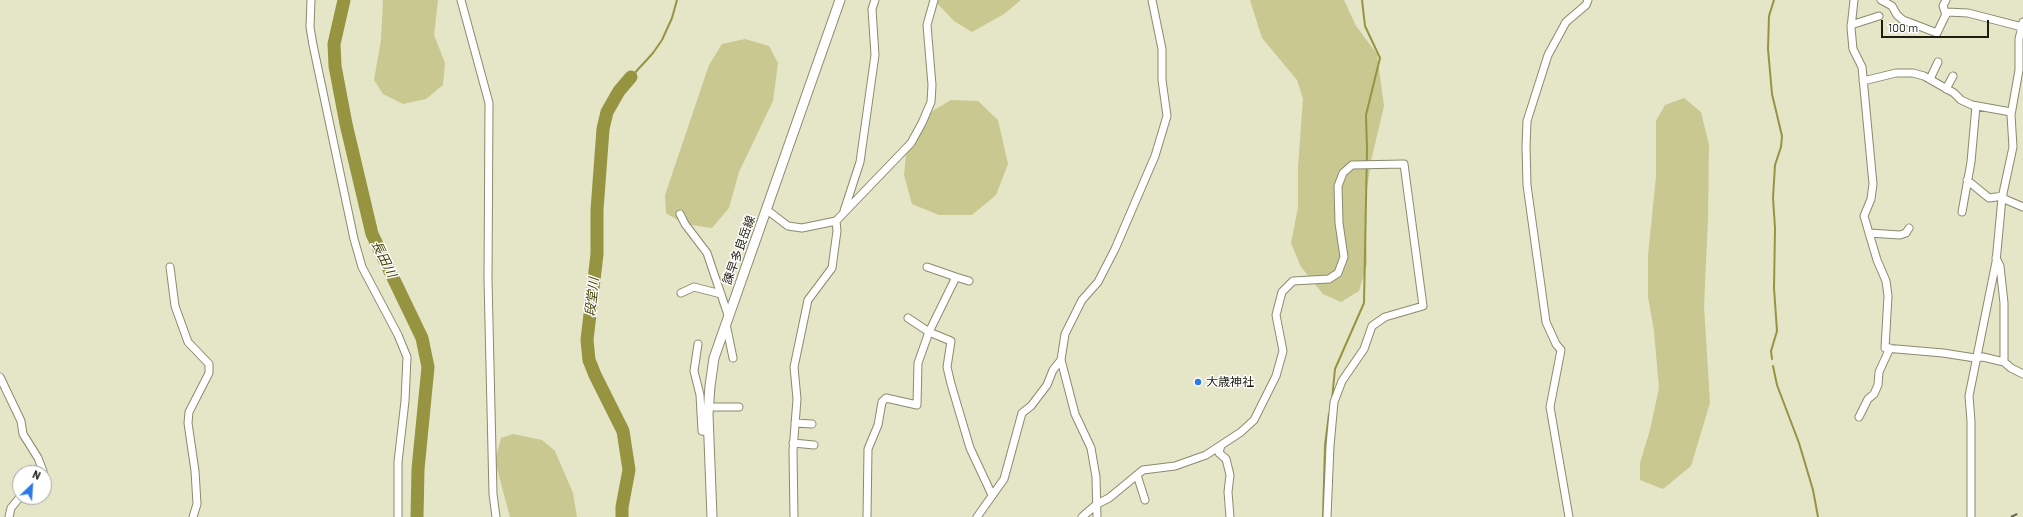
<!DOCTYPE html>
<html>
<head>
<meta charset="utf-8">
<style>
  body { margin:0 }
  #map { position:relative; width:2023px; height:517px; overflow:hidden; background:#e5e5c7; font-family:Barlow,sans-serif }
  canvas { display:block }
  .north { position:absolute; left:12px; top:465px; width:40px; height:40px; box-sizing:border-box; background:#fff; border:1px solid #a5a4a0; border-radius:50%; rotate:25deg; font-size:11px; font-weight:700; line-height:16px; text-align:center; color:#1d1c11 }
  .north::after { content:''; display:block; margin:auto; width:14px; height:18px; background:#2a7be7; clip-path:polygon(50% 0,100% 100%,50% 72%,0 100%) }
  .scale { position:absolute; left:1881px; top:20px; width:108px; height:18px; box-sizing:border-box; border:2px solid #1d1c11; border-top:0; padding-left:5px; font-size:12px; line-height:14px; white-space:nowrap; color:#1d1c11; -webkit-text-stroke:3px #fff; paint-order:stroke }
</style>
</head>
<body>
<div id="map">
<canvas width="2023" height="517"></canvas>
<div class="north">N</div>
<div class="scale">100 m</div>
</div>
<script>
const ctx = document.querySelector('canvas').getContext('2d');
ctx.lineJoin = 'round';
function paint(path, color) { ctx.fillStyle = color; ctx.fill(path, 'evenodd'); }
const toPath = rows => new Path2D(rows.map(r => 'M' + r).join(''));
function strokePath(path, color, width, dash) { ctx.strokeStyle = color; ctx.lineWidth = width; ctx.lineCap = dash ? 'butt' : 'round'; ctx.setLineDash(dash || []); ctx.stroke(path); }
function write(font, color, halo, rows, align = 'center') {
  ctx.font = font + ' Barlow,"Noto Sans JP",sans-serif'; ctx.lineWidth = 3; ctx.setLineDash([]); ctx.textBaseline = 'middle'; ctx.strokeStyle = halo; ctx.fillStyle = color; for (const [text, x, y, turn = 0] of rows) {
    ctx.save(); ctx.translate(x, y); ctx.rotate((+turn || 0) * Math.PI / 180); ctx.textAlign = isNaN(turn) ? turn : align; if (halo) ctx.strokeText(text, 0, 0); ctx.fillText(text, 0, 0); ctx.restore();
  }
}
paint(toPath([
  [383,0,438,0,434,35,445,63,443,85,426,99,403,104,383,94,374,80,381,40],
  [934,0,1021,0,1004,14,972,32,954,21],
  [1250,0,1344,0,1356,26,1377,54,1384,106,1371,161,1365,202,1367,264,1359,291,1341,302,1323,294,1301,267,1291,243,1298,207,1298,167,1303,99,1297,80,1262,38],
  [745,39,769,46,778,63,773,101,739,172,729,208,712,228,684,224,666,213,665,195,709,65,722,44],
  [1684,98,1701,112,1709,145,1708,219,1704,306,1710,403,1691,466,1663,489,1640,480,1640,463,1650,430,1659,388,1654,331,1648,297,1648,256,1656,176,1656,121,1665,105],
  [951,100,978,101,998,120,1008,164,996,195,972,215,939,215,912,204,904,175,907,143,924,116],
  [513,434,542,440,555,451,573,493,577,517,510,517,495,461,501,438]
]), '#c9c890');
strokePath(toPath([
  [631,77,653,53,662,40,672,18,677,0],
  [1772,359,1771,351,1777,331,1774,288,1775,228,1773,198,1775,165,1781,147,1782,136,1772,94,1768,49,1769,16,1774,0],
  [1773,366,1777,385,1799,443,1813,490,1818,517],
  [1332,399,1335,369,1364,303,1367,149,1366,115,1380,58,1365,26,1362,0],
  [1323,517,1325,445,1329,414]
]), '#969441', 2);
strokePath(toPath([
  [344,0,334,44,335,66,346,124,372,234,422,338,428,367,418,469,417,517],
  [622,517,622,507,629,470,623,431,595,375,589,360,587,340,597,254,597,210,603,129,607,112,619,91,631,77]
]), '#969441', 13);
const street = toPath([
  [311,0,310,27,313,45,354,239,362,267,398,335,407,357,405,401,398,462,398,517],
  [461,0,489,103,488,280,493,494,496,517],
  [1854,0,1851,28,1853,49,1862,67,1873,184,1871,199,1864,216,1877,260,1886,281,1888,296,1885,348,1943,353,1975,358,1983,357,2004,362,2011,368,2023,374],
  [1881,0,1892,6,1897,15,1903,20,1937,33,1947,12,1968,13,2022,27],
  [1946,15,1943,6,1946,0],
  [1851,25,1879,16],
  [1930,79,1938,62],
  [1863,81,1896,73,1913,73,1924,76,1954,93,1961,100,1972,105,2011,112],
  [1946,89,1953,76],
  [1967,180,1989,198,2003,196],
  [2002,198,2023,207],
  [767,210,788,226,802,228,836,221],
  [844,211,860,162,875,55,872,9,875,0],
  [1962,212,1971,162,1976,106],
  [680,214,685,224,707,253,728,315],
  [1869,233,1900,235,1906,233,1909,228],
  [1996,258,2000,266,2004,303,2004,362],
  [170,267,175,306,188,342,209,364,209,373,189,412,188,423,195,471,197,504,193,517],
  [927,267,956,277],
  [681,293,694,287,721,294],
  [908,318,929,332,956,277,969,281],
  [726,324,733,358],
  [698,344,694,371,700,395,702,431,709,432],
  [0,377,21,421,23,434,38,458,43,471,41,473],
  [709,407,739,407],
  [1859,417,1868,399,1874,394,1878,385,1879,372,1890,348],
  [795,423,812,424],
  [793,443,814,445],
  [1221,445,1219,453,1226,459,1230,475,1228,492,1230,517],
  [1137,475,1145,500],
  [9,517,11,508,20,497],
  [794,517,793,451,797,399,794,367,808,300,832,268,837,231,836,221,911,143,922,123,931,102,932,85,927,25,934,0],
  [867,517,868,449,878,425,882,402,886,398,917,405,918,363,929,332,951,341,947,367,951,384,970,448,992,495],
  [977,517,1004,479,1022,413,1031,406,1047,385,1053,370,1061,360],
  [1082,517,1097,504,1109,498,1143,470,1175,466,1206,455,1241,432,1254,420,1276,376,1283,351,1276,315,1282,292,1293,281,1329,279,1338,273,1344,257,1339,223,1338,186,1343,173,1352,165,1404,164,1423,306,1385,317,1372,326,1364,349,1342,381,1334,402,1330,446,1327,517],
  [1097,517,1096,477,1091,448,1075,414,1061,360,1065,334,1082,300,1098,282,1115,249,1155,156,1167,116,1162,80,1162,49,1152,0],
  [1569,517,1550,407,1561,350,1556,344,1546,322,1527,185,1526,146,1527,121,1548,55,1566,22,1586,5,1588,0],
  [1971,517,1971,421,1969,396,1996,262,2002,198,2013,147,2011,115,2019,70,2019,39,2023,22]
]);
const secondary = toPath([
  [712,517,708,414,710,386,714,358,840,0]
]);
strokePath(street, '#8b8a6e', 9);
strokePath(secondary, '#8b8a6e', 11);
strokePath(street, '#fff', 7);
strokePath(secondary, '#fff', 9);
strokePath(toPath([
  [2011,517,2023,511]
]), '#666553', 2, [7, 7]);
for (const [x, y, r, color] of [
  [1198,382,4,"#2a7be7"]
]) { const dot = new Path2D(); dot.arc(x, y, r, 0, 2 * Math.PI); ctx.fillStyle = color; ctx.fill(dot); strokePath(dot, '#fff', 1.5); }
write('12px', '#1d1c11', '#fff', [
  ["諫早多良岳線",739,250,-70]
]);
write('12px', '#1d1c11', '#fff', [
  ["大歳神社",1206,382]
], 'left');
write('italic 13px', '#454200', '#fff', [
  ["長田川",384,259,64],
  ["段堂川",592,297,-84]
]);
</script>
</body>
</html>
